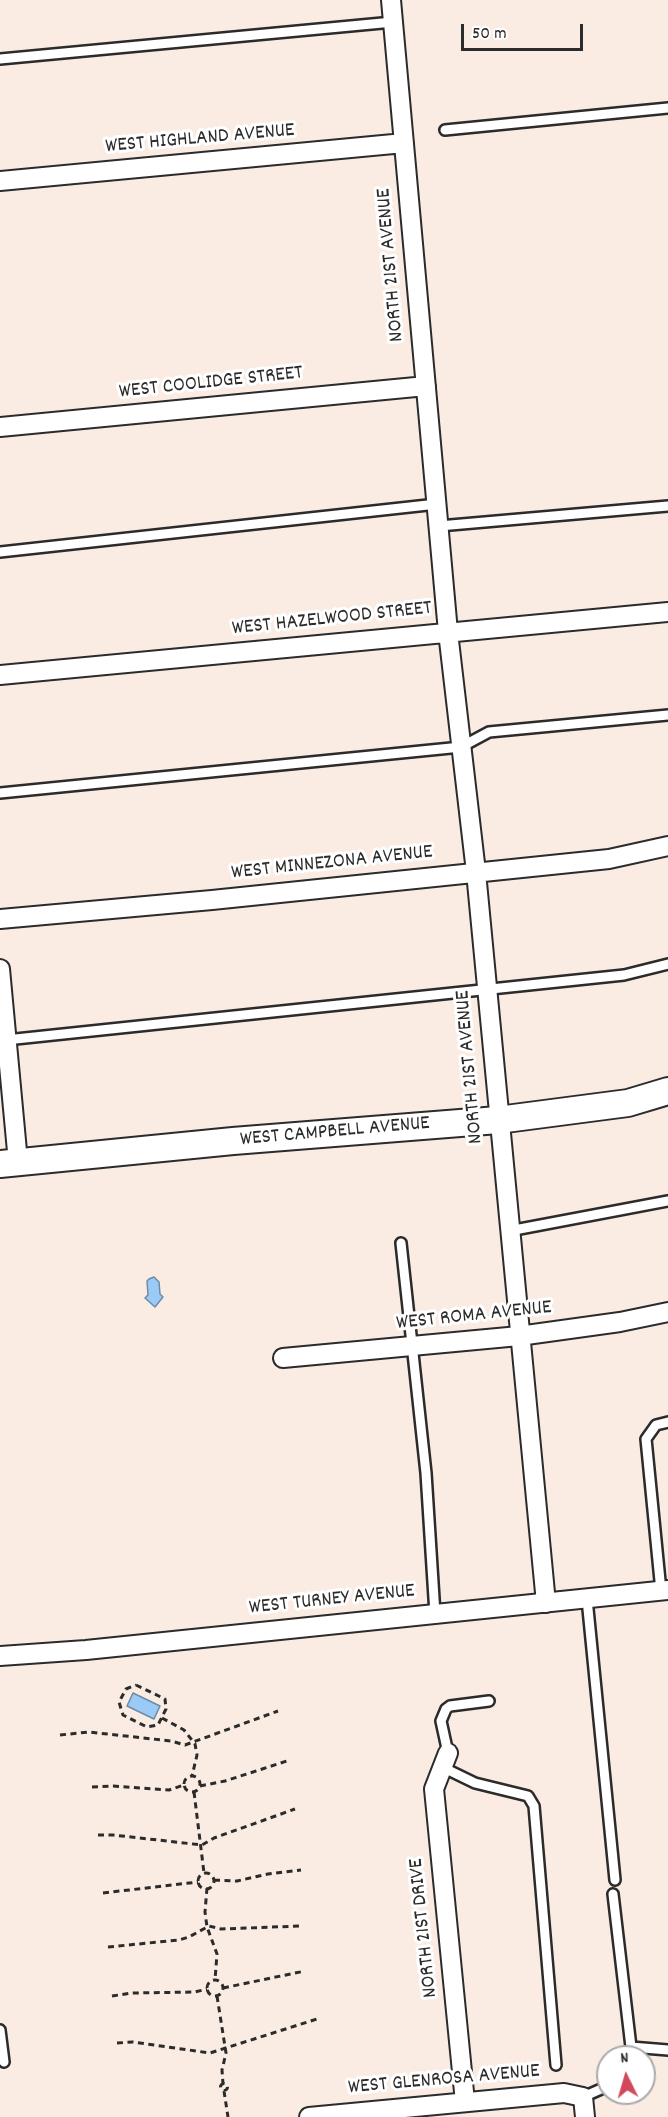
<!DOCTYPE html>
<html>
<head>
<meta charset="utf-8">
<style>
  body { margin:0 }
  #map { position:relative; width:668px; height:2117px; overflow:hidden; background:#faece3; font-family:Dekko,sans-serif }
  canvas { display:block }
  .north { position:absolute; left:596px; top:2045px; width:60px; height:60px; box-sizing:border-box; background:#fff; border:2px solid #aaa; border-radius:50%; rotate:355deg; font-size:16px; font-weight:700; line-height:24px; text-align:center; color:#2b2b2b }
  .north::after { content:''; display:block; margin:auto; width:21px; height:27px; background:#d1495b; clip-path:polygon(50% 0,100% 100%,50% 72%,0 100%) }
  .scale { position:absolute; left:461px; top:24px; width:122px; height:27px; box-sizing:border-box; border:3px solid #2b2b2b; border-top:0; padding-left:8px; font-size:18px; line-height:21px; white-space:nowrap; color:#2b2b2b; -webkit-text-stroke:4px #fff; paint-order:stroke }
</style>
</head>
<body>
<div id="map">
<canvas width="668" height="2117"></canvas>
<div class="north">N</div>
<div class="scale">50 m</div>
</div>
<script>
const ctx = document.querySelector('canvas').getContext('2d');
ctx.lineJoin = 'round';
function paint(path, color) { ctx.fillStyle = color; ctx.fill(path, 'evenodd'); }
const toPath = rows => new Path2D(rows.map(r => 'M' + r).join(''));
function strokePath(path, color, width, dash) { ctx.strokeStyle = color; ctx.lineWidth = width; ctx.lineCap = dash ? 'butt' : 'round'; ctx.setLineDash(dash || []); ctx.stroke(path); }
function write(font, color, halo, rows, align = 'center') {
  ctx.font = font + ' Dekko,sans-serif'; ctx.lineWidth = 6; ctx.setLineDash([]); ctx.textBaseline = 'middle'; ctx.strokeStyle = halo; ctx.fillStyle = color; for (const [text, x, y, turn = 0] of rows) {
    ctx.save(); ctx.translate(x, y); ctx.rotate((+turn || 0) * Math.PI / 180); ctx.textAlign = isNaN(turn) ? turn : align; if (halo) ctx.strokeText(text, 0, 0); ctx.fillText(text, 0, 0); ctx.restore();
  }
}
const water = toPath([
  [154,1277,159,1282,160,1294,163,1297,155,1307,145,1298,148,1295,147,1281,149,1279,154,1277],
  [133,1693,160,1706,154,1719,127,1706,133,1693]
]);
paint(water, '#9acbf7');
strokePath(water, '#6e8ba5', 1.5);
const lane = toPath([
  [0,59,393,22],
  [445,130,668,108],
  [439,526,668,506],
  [0,552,437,504],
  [0,793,461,747,489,732,668,715],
  [6,1040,624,975,668,964],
  [509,1231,668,1201],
  [401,1243,426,1473,435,1614],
  [661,1591,646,1439,656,1425,668,1422],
  [587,1599,615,1880],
  [448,1753,441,1721,446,1709,450,1706,489,1701],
  [442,1767,475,1783,528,1796,534,1806,556,2065],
  [613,1894,631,2047],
  [0,2030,4,2062],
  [632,2057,631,2047,668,2050],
  [583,2097,608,2086]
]);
const street = toPath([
  [391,0,448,632,476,872,546,1603],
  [0,181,404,143],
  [0,427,426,386],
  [0,675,668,612],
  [0,919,212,900,609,859,668,846],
  [0,969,18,1162],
  [283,1358,519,1336,620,1322,668,1312],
  [0,1656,86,1650,668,1590],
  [448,1753,434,1789,465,2102],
  [309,2117,564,2093,583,2097,585,2117]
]);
const secondary = toPath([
  [0,1164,233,1141,498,1120,628,1103,668,1091]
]);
strokePath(lane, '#2b2b2b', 14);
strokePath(street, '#2b2b2b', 22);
strokePath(secondary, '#2b2b2b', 30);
strokePath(toPath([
  [136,1685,165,1699,166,1709,158,1725,147,1727,123,1715,119,1702,126,1689,136,1685],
  [162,1718,184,1730,195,1744,197,1755,192,1776],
  [60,1735,89,1732,171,1741,185,1745,278,1711],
  '184 1784a8 8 0 1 1 16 0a8 8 0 1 1-16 0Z',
  [200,1786,225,1781,290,1760],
  [92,1787,113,1786,169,1790,184,1785],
  [194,1792,204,1873],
  [98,1835,113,1835,202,1845,214,1838,295,1809],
  '198 1881a8 8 0 1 1 16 0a8 8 0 1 1-16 0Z',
  [214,1880,237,1881,268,1874,301,1870],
  [207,1888,205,1912,207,1927,217,1954,215,1980],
  [103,1893,198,1882],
  [108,1947,179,1940,189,1937,209,1926,221,1929,301,1926],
  '207 1988a8 8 0 1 1 16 0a8 8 0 1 1-16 0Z',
  [223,1988,305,1971],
  [112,1996,132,1993,195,1992,207,1989],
  [217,1996,226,2053,222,2070,223,2084],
  [117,2043,133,2042,210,2053,317,2019],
  '220.5 2087a3.5 3.5 0 1 1 7 0a3.5 3.5 0 1 1-7 0Z',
  [224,2091,228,2117]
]), '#2b2b2b', 3, [6, 4.5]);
strokePath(lane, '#fff', 9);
strokePath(street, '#fff', 18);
strokePath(secondary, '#fff', 26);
write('21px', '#2b2b2b', '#fff', [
  ["WEST HIGHLAND AVENUE",200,140,-5],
  ["NORTH 21ST AVENUE",392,265,-95],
  ["WEST COOLIDGE STREET",211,384,-6],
  ["WEST HAZELWOOD STREET",332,620,-6],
  ["WEST MINNEZONA AVENUE",332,864,-6],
  ["NORTH 21ST AVENUE",471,1067,-95],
  ["WEST CAMPBELL AVENUE",335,1133,-5],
  ["WEST ROMA AVENUE",474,1317,-6],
  ["WEST TURNEY AVENUE",332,1601,-6],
  ["NORTH 21ST DRIVE",425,1928,-96],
  ["WEST GLENROSA AVENUE",444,2081,-5]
]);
</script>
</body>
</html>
